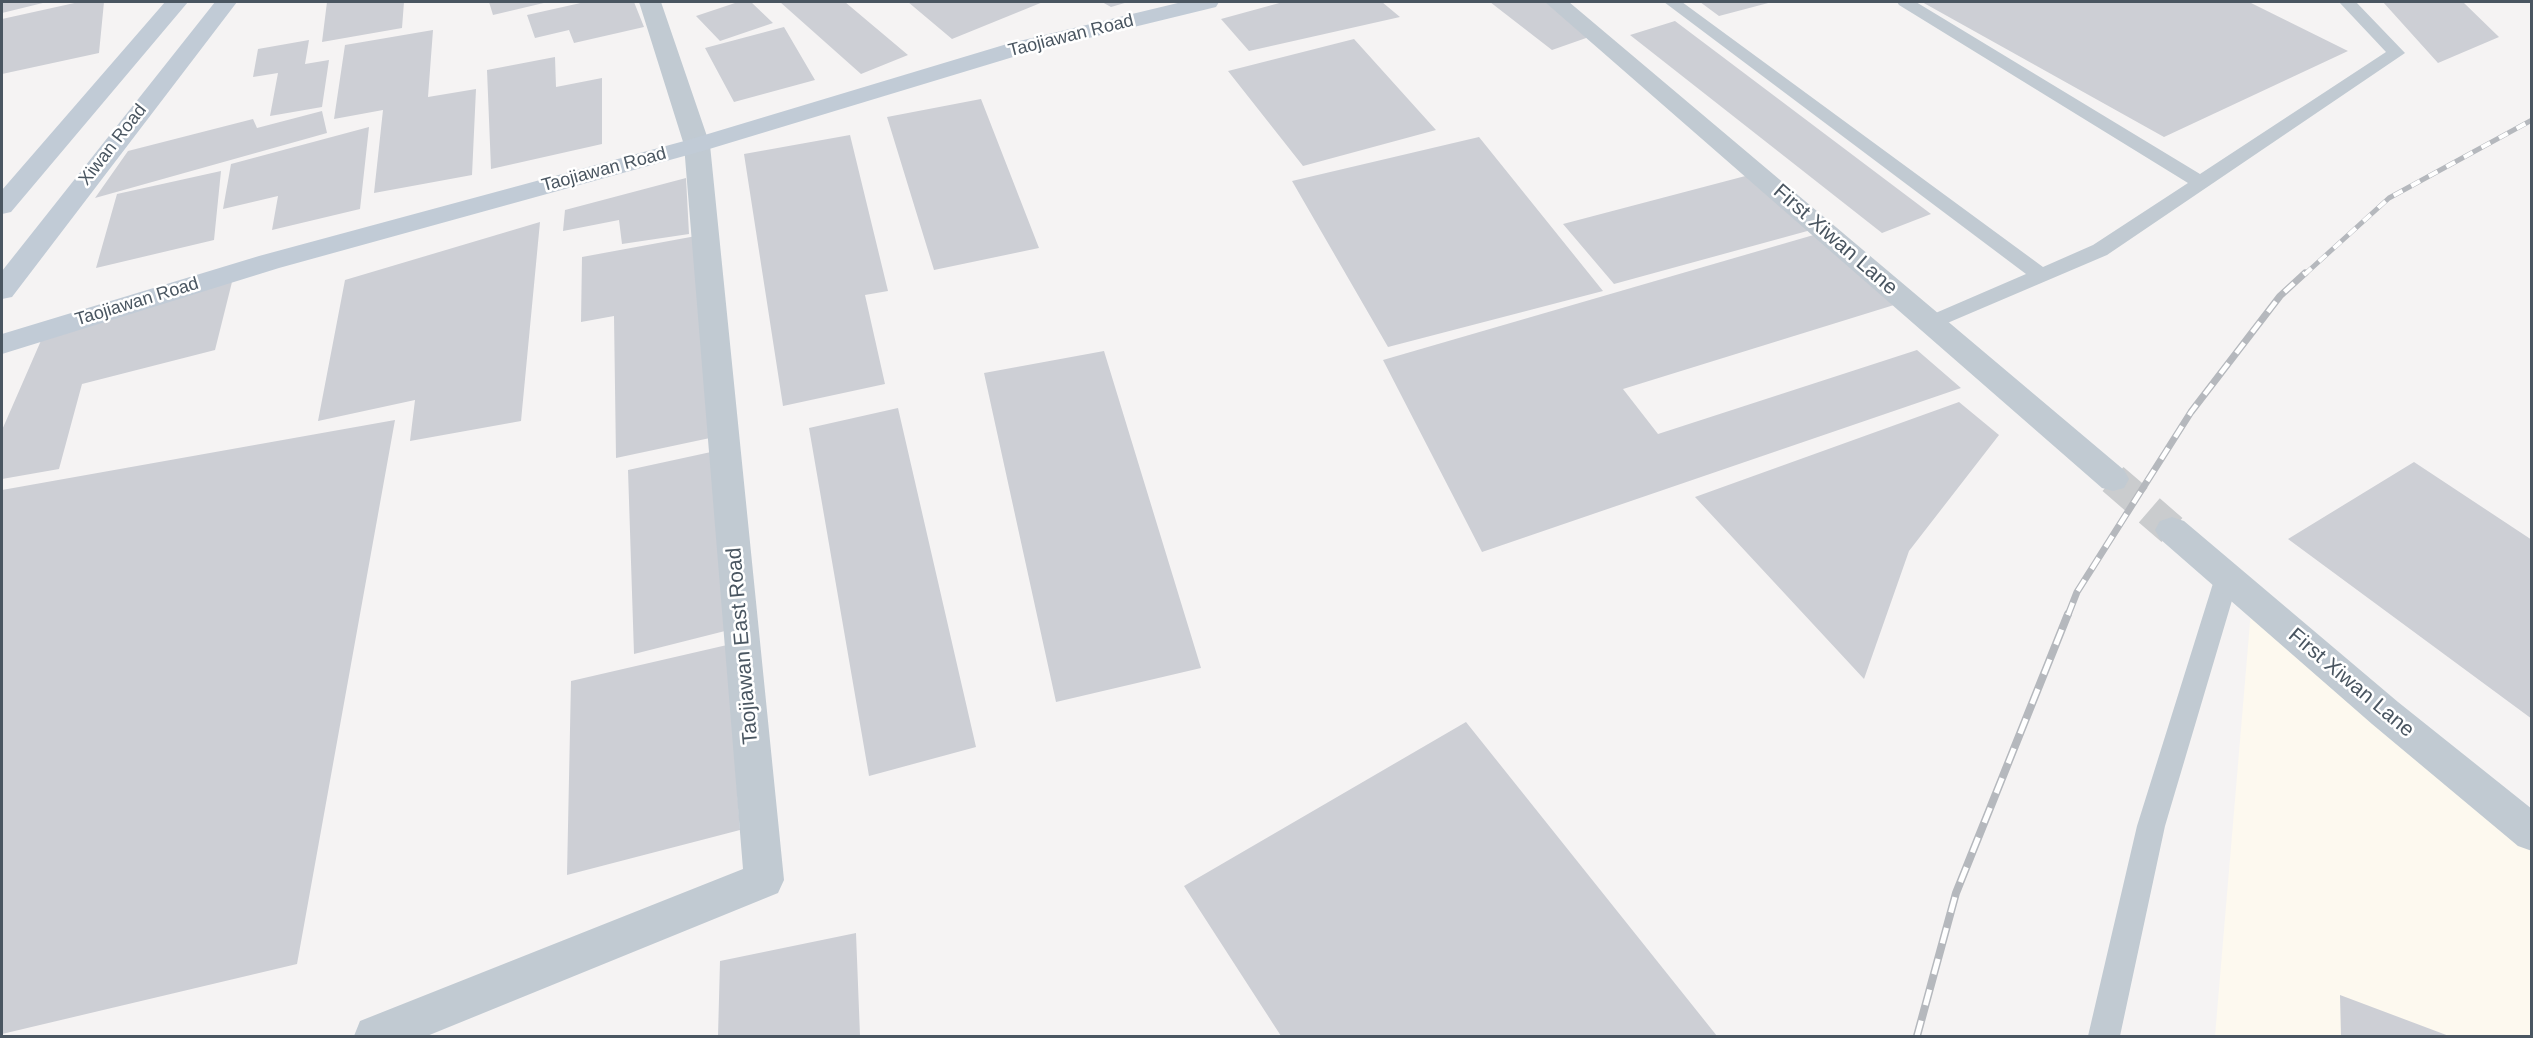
<!DOCTYPE html>
<html>
<head>
<meta charset="utf-8">
<style>
  body { margin:0 }
  #map { position:relative; width:2533px; height:1038px; overflow:hidden; background:#f5f3f3; font-family:Helvetica,sans-serif }
  canvas { display:block }
  .frame { position:absolute; inset:0; border:3px solid #4a5661; pointer-events:none }
</style>
</head>
<body>
<div id="map">
<canvas width="2533" height="1038"></canvas>
<div class="frame"></div>
</div>
<script>
const ctx = document.querySelector('canvas').getContext('2d');
ctx.lineJoin = 'round';
function paint(path, color) { ctx.fillStyle = color; ctx.fill(path, 'evenodd'); }
const toPath = rows => new Path2D(rows.map(r => 'M' + r).join(''));
function strokePath(path, color, width, dash) { ctx.strokeStyle = color; ctx.lineWidth = width; ctx.lineCap = dash ? 'butt' : 'round'; ctx.setLineDash(dash || []); ctx.stroke(path); }
function write(font, color, halo, rows, align = 'center') {
  ctx.font = font + ' Helvetica,sans-serif'; ctx.lineWidth = 5; ctx.setLineDash([]); ctx.textBaseline = 'middle'; ctx.strokeStyle = halo; ctx.fillStyle = color; for (const [text, x, y, turn = 0] of rows) {
    ctx.save(); ctx.translate(x, y); ctx.rotate((+turn || 0) * Math.PI / 180); ctx.textAlign = isNaN(turn) ? turn : align; if (halo) ctx.strokeText(text, 0, 0); ctx.fillText(text, 0, 0); ctx.restore();
  }
}
paint(toPath([
  [2252,599,2531,833,2531,1036,2215,1036]
]), '#fdf9ef');
paint(toPath([
  [2,2,47,2,2,13],
  [79,2,104,2,99,53,2,74,2,19],
  [327,2,404,2,402,28,322,42],
  [489,2,548,2,493,15],
  [585,2,634,2,644,27,574,43,569,30,535,38,527,15],
  [738,2,751,2,773,23,720,41,696,16],
  [780,2,845,2,908,55,861,74],
  [908,2,1043,2,952,39],
  [1102,2,1128,2,1111,7],
  [1283,2,1382,2,1400,17,1249,51,1221,19],
  [1490,2,1546,2,1589,37,1552,50],
  [1700,2,1772,2,1719,16],
  [1922,2,2249,2,2348,51,2164,137],
  [2383,2,2463,2,2499,37,2438,63],
  [1675,21,1931,214,1882,233,1630,35],
  [784,27,815,80,734,102,705,48],
  [433,30,428,97,476,89,472,175,374,193,383,110,334,119,345,45],
  [1354,39,1436,130,1303,166,1228,71],
  [309,40,305,64,329,60,322,107,270,116,278,73,253,77,258,49],
  [555,57,556,87,602,78,602,144,491,169,487,70],
  [981,99,1039,248,934,270,887,117],
  [322,111,327,133,95,198,128,151,253,119,257,128],
  [369,127,360,209,272,230,278,196,223,209,231,164],
  [850,135,888,291,865,295,885,384,783,406,744,154],
  [1479,137,1603,291,1388,347,1292,181],
  [221,171,214,240,96,268,117,194],
  [1753,174,1811,230,1614,284,1563,224],
  [686,178,689,234,622,244,619,220,563,231,565,210],
  [540,222,521,421,410,441,415,400,318,421,345,280],
  [1817,234,1894,305,1623,389,1658,434,1917,350,1961,388,1482,552,1383,360],
  [696,236,710,438,616,458,614,316,581,322,582,257],
  [232,282,215,350,82,384,59,469,2,479,2,430,43,336],
  [1104,351,1201,668,1056,702,984,373],
  [1959,402,1999,435,1909,551,1864,679,1695,497],
  [898,408,976,747,869,776,809,428],
  [395,420,297,964,2,1034,2,490],
  [711,452,725,631,634,654,628,470],
  [2414,462,2532,540,2532,719,2288,539],
  [727,645,740,830,567,875,571,681],
  [1466,722,1717,1036,1281,1036,1184,886],
  [856,933,860,1036,718,1036,720,961],
  [2340,995,2449,1036,2341,1036]
]), '#cdcfd5');
strokePath(toPath([
  [2113,479,2172,530]
]), '#caccce', 32, [32, 16]);
paint(toPath([
  [1664,2,1682,2,2043,267,2093,245,2188,183,1899,5,1897,2,1916,2,2200,174,2386,52,2339,2,2356,2,2405,53,2107,255,1931,330,1924,328,1920,323,1924,318,2026,274,1664,2],
  [2227,567,2236,570,2239,577,2165,826,2120,1036,2088,1036,2137,826,2215,577,2218,570,2227,567]
]), '#c1cad2');
paint(toPath([
  [639,2,661,2,710,145,784,880,778,893,427,1036,354,1036,360,1021,743,869,684,145,639,2],
  [1545,2,1569,2,2124,470,2129,479,2124,488,2113,491,2102,488,1545,2],
  [2172,517,2184,521,2398,702,2532,809,2532,851,2518,846,2372,724,2160,539,2155,530,2160,521,2172,517]
]), '#c1cad2');
paint(toPath([
  [165,2,188,2,11,212,2,214,2,190,165,2],
  [215,2,237,2,12,297,2,299,2,271,215,2],
  [1182,2,1219,2,1216,7,1023,54,706,150,279,268,2,354,2,334,259,256,688,140,1007,44,1182,2]
]), '#c1cbd6');
const railFar2 = toPath([
  [2304,275,2389,198,2532,120]
]);
const railFar1 = toPath([
  [2068,615,2077,592,2191,412,2280,296,2305,273]
]);
const rail = toPath([
  [1917,1036,1956,893,2068,614]
]);
strokePath(railFar2, '#b5b8bd', 5);
strokePath(railFar1, '#b5b8bd', 7);
strokePath(rail, '#b5b8bd', 8);
strokePath(railFar2, '#fff', 4, [10]);
strokePath(railFar1, '#fff', 4.5, [13]);
strokePath(rail, '#fff', 5, [16]);
write('18px', '#4a5661', '#fff', [
  ["Taojiawan Road",1071,36,-14],
  ["Xiwan Road",113,145,-52],
  ["Taojiawan Road",604,170,-15],
  ["Taojiawan Road",137,302,-17]
]);
write('21px', '#4a5661', '#fff', [
  ["First Xiwan Lane",1835,240,41],
  ["Taojiawan East Road",743,646,-95],
  ["First Xiwan Lane",2351,683,40]
]);
</script>
</body>
</html>
